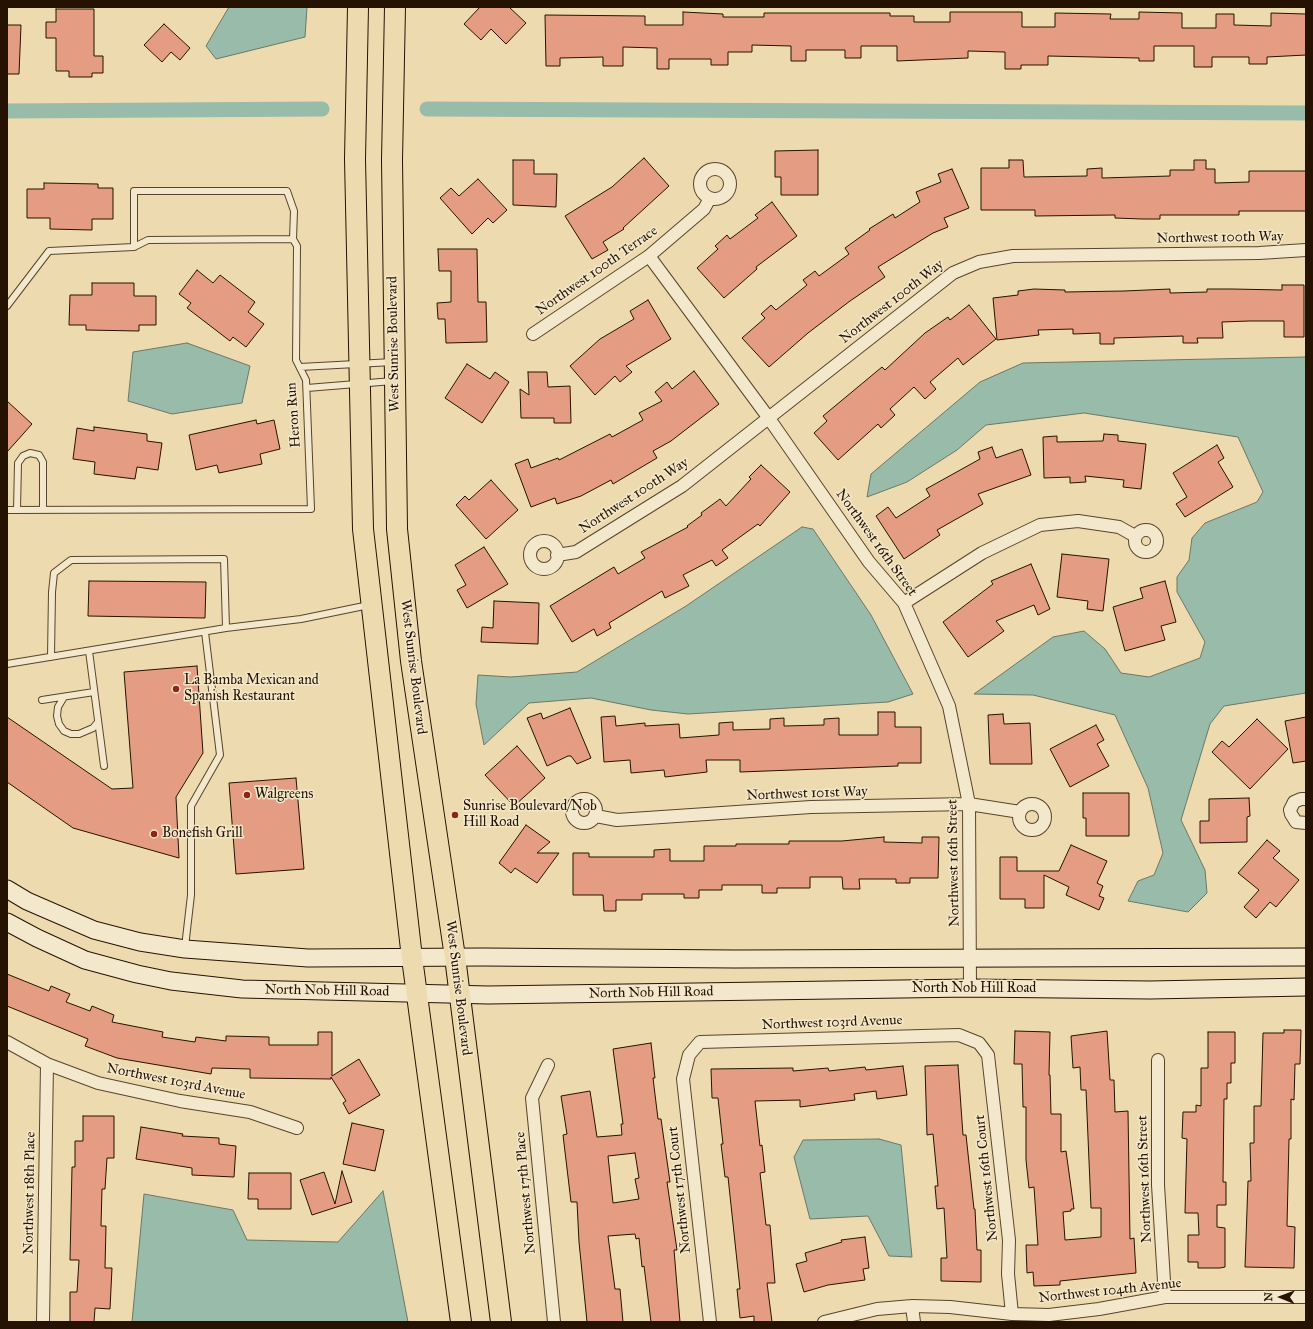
<!DOCTYPE html>
<html>
<head>
<meta charset="utf-8">
<style>
  body { margin:0 }
  #map { position:relative; width:1313px; height:1329px; overflow:hidden; background:#eddbaf; font-family:"IM FELL Great Primer",serif }
  canvas { display:block }
  .frame { position:absolute; inset:0; border:8px solid #261200; pointer-events:none }
  .north { position:absolute; left:1261px; top:1277px; width:40px; height:40px; -webkit-text-stroke:3px #f3e8cb; paint-order:stroke; rotate:271deg; font-size:11px; font-weight:700; line-height:16px; text-align:center; color:#261200 }
  .north::after { content:''; display:block; margin:auto; width:14px; height:18px; background:#261200; clip-path:polygon(50% 0,100% 100%,50% 72%,0 100%) }
</style>
</head>
<body>
<div id="map">
<canvas width="1313" height="1329"></canvas>
<div class="frame"></div>
<div class="north">N</div>
</div>
<script>
const ctx = document.querySelector('canvas').getContext('2d');
ctx.lineJoin = 'round';
function paint(path, color) { ctx.fillStyle = color; ctx.fill(path, 'evenodd'); }
const toPath = rows => new Path2D(rows.map(r => 'M' + r).join(''));
function strokePath(path, color, width, dash) { ctx.strokeStyle = color; ctx.lineWidth = width; ctx.lineCap = dash ? 'butt' : 'round'; ctx.setLineDash(dash || []); ctx.stroke(path); }
function write(font, color, halo, rows, align = 'center') {
  ctx.font = font + ' "IM FELL Great Primer",serif'; ctx.lineWidth = 3; ctx.setLineDash([]); ctx.textBaseline = 'middle'; ctx.strokeStyle = halo; ctx.fillStyle = color; for (const [text, x, y, turn = 0] of rows) {
    ctx.save(); ctx.translate(x, y); ctx.rotate((+turn || 0) * Math.PI / 180); ctx.textAlign = isNaN(turn) ? turn : align; if (halo) ctx.strokeText(text, 0, 0); ctx.fillText(text, 0, 0); ctx.restore();
  }
}
const water = toPath([
  [229,7,307,7,305,37,216,59,206,46,229,7],
  [187,343,250,366,242,403,172,414,128,401,133,352,187,343],
  [1306,357,1306,693,1224,706,1210,724,1181,820,1205,870,1207,893,1188,912,1128,901,1138,881,1154,875,1163,853,1148,788,1115,715,1033,695,974,694,1053,637,1084,631,1105,649,1121,673,1149,677,1200,658,1205,642,1177,592,1177,577,1189,560,1192,538,1205,523,1257,502,1263,492,1238,437,1084,413,986,425,957,450,907,482,867,497,871,474,980,382,1023,363,1306,357],
  [802,527,813,529,871,615,913,694,888,702,688,714,651,710,591,698,529,703,484,745,476,704,478,675,511,677,577,672,686,606,802,527],
  [879,1139,901,1145,912,1257,889,1256,868,1216,810,1219,794,1157,803,1140,879,1139],
  [383,1191,408,1322,132,1322,144,1194,233,1210,247,1240,338,1242,383,1191]
]);
paint(water, '#9ba');
strokePath(water, '#6b7766', 1);
strokePath(toPath([
  [427,109,1306,113],
  [7,111,322,109]
]), '#9ba', 15);
const building = toPath([
  [480,7,509,7,526,23,506,44,491,29,481,40,464,24,480,7],
  [56,9,94,9,94,56,103,56,103,73,92,73,92,77,69,77,69,71,56,71,56,38,46,38,46,22,56,22,56,9],
  [683,12,723,14,723,17,764,17,764,13,890,13,890,16,914,16,914,22,950,22,950,12,1022,12,1022,27,1055,27,1055,13,1111,14,1110,19,1139,19,1139,12,1182,13,1182,28,1216,28,1216,14,1234,14,1234,25,1271,26,1271,13,1306,14,1306,55,1267,57,1267,64,1249,64,1249,57,1212,57,1212,67,1194,67,1194,46,1154,46,1154,61,1139,61,1139,58,1048,56,1048,65,1021,65,1021,69,1005,69,1005,52,968,51,968,58,897,61,897,46,861,46,861,58,845,58,845,50,806,50,806,61,791,61,791,46,752,45,752,52,728,52,728,65,711,65,711,59,669,59,669,69,657,69,657,48,623,47,623,66,603,66,603,57,560,58,560,66,546,66,545,15,645,16,645,25,683,25,683,12],
  [164,24,190,48,180,60,171,52,162,62,144,45,164,24],
  [7,25,21,25,19,74,7,74,7,25],
  [818,150,818,195,781,195,781,177,775,177,775,151,818,150],
  [644,158,669,186,623,228,624,229,603,242,608,250,592,259,565,216,612,187,644,158],
  [513,160,534,160,534,174,557,174,556,207,513,205,513,160],
  [1009,160,1023,160,1024,177,1087,176,1087,169,1102,168,1102,178,1170,176,1170,170,1194,170,1194,160,1206,160,1206,169,1215,169,1215,183,1249,182,1249,171,1306,171,1306,211,1239,211,1239,215,1160,215,1160,219,1142,219,1115,218,1115,215,1035,216,1035,210,981,210,981,168,1009,168,1009,160],
  [952,169,969,208,944,218,948,227,933,233,878,267,885,277,850,301,808,333,769,367,742,338,765,318,761,314,771,305,776,310,807,285,803,280,815,271,819,276,849,254,845,248,870,230,869,229,893,214,895,218,920,202,916,192,941,182,938,174,952,169],
  [478,179,507,210,493,223,488,218,472,234,440,198,451,188,459,196,478,179],
  [44,183,98,184,98,188,113,188,113,219,92,219,92,230,50,229,50,218,27,218,27,189,44,189,44,183],
  [772,202,797,236,756,267,757,269,724,298,697,268,718,249,715,246,727,235,730,239,758,218,755,215,772,202],
  [438,249,477,249,478,302,486,302,487,342,446,343,445,319,438,319,437,303,451,302,451,271,439,271,438,249],
  [197,270,213,283,220,275,255,302,248,312,264,324,246,347,233,337,230,341,187,308,191,303,179,294,197,270],
  [92,283,134,283,134,296,156,296,156,325,139,325,139,331,86,330,86,325,69,325,70,295,92,295,92,283],
  [1282,285,1304,285,1304,337,1284,337,1284,321,1249,321,1222,322,1223,338,1197,338,1198,343,1183,343,1183,336,1114,338,1114,344,1100,344,1100,333,1073,334,1073,329,1038,330,1039,335,997,340,993,298,1018,295,1018,291,1034,289,1065,290,1065,292,1124,291,1170,289,1170,293,1207,292,1207,289,1232,289,1282,290,1282,285],
  [648,300,671,339,626,366,632,372,620,382,615,376,595,395,570,366,600,339,634,319,630,311,648,300],
  [969,305,996,339,963,365,958,358,930,382,936,389,925,399,914,387,890,409,895,415,881,428,878,424,838,460,814,433,827,421,823,416,882,367,885,370,925,333,948,317,950,320,969,305],
  [467,364,490,379,495,372,509,382,482,423,445,398,467,364],
  [694,371,719,404,671,441,653,451,657,458,613,484,611,480,581,496,557,504,555,498,531,507,515,464,528,459,531,468,558,458,559,460,610,434,612,437,643,420,639,413,662,401,655,392,667,382,672,389,694,371],
  [528,372,547,372,548,387,570,386,571,423,554,423,554,418,521,418,520,389,529,395,528,372],
  [7,401,32,424,7,452,7,401],
  [256,420,257,424,274,420,280,449,260,454,262,464,219,473,217,465,196,470,189,435,256,420],
  [94,427,147,434,147,441,162,443,158,470,137,467,135,479,94,474,95,462,73,459,77,428,94,431,94,427],
  [1104,434,1118,435,1118,441,1146,444,1141,489,1123,487,1124,480,1085,476,1086,482,1070,483,1070,477,1044,478,1043,437,1057,436,1057,442,1103,441,1104,434],
  [1217,445,1224,458,1218,462,1233,487,1185,517,1176,504,1187,497,1173,473,1217,445],
  [992,447,996,458,1022,449,1031,475,978,494,983,504,937,530,940,535,904,559,876,516,888,507,896,518,930,496,926,489,980,459,978,452,992,447],
  [761,465,790,492,760,526,758,524,722,550,728,558,716,566,712,560,683,575,689,586,665,598,662,591,609,623,611,628,597,636,594,629,572,642,550,606,614,567,618,574,645,558,641,552,688,527,687,526,702,515,701,513,720,499,726,506,751,479,749,477,761,465],
  [491,480,518,510,486,539,456,505,465,496,469,500,491,480],
  [484,547,508,584,467,608,457,590,466,585,455,565,484,547],
  [1062,554,1109,559,1103,611,1087,609,1088,601,1057,597,1062,554],
  [1031,564,1050,609,1038,615,1034,605,996,621,1004,631,968,657,943,622,993,584,991,581,1031,564],
  [89,581,206,582,205,618,88,616,89,581],
  [1165,581,1176,622,1161,626,1165,640,1125,651,1113,607,1143,598,1140,588,1165,581],
  [494,601,539,603,538,644,481,642,482,627,493,628,494,601],
  [197,666,203,753,176,797,179,858,73,828,7,782,7,717,112,789,133,788,124,672,197,666],
  [570,708,591,758,577,764,571,756,568,756,547,766,527,718,541,713,543,719,570,708],
  [878,712,895,712,895,727,921,727,921,763,898,763,898,766,740,772,740,760,706,760,707,772,665,777,664,770,631,773,630,760,604,762,601,717,615,716,616,726,645,723,645,726,679,724,680,738,719,735,719,723,733,722,733,730,770,729,770,719,784,718,784,726,824,725,824,719,839,718,839,735,878,735,878,712],
  [1003,714,1004,724,1030,723,1032,764,990,764,988,715,1003,714],
  [1306,717,1306,761,1293,763,1285,721,1306,717],
  [1257,719,1288,749,1250,789,1212,752,1222,741,1229,747,1257,719],
  [1096,725,1104,740,1097,744,1109,766,1070,787,1050,749,1096,725],
  [517,746,545,778,514,806,485,775,517,746],
  [296,778,304,869,236,874,229,783,296,778],
  [1083,793,1129,793,1129,836,1086,836,1086,818,1083,818,1083,793],
  [1249,798,1250,816,1247,817,1247,842,1200,843,1200,821,1209,821,1209,799,1249,798],
  [526,825,550,842,537,853,559,853,537,883,515,868,511,873,499,863,526,825],
  [884,837,884,842,922,843,922,837,939,837,938,878,910,878,910,883,896,883,896,879,859,879,860,889,843,889,842,877,810,877,810,888,777,888,777,893,762,893,762,885,722,885,722,890,699,890,699,898,684,898,684,894,642,894,642,900,616,900,616,911,604,911,603,895,573,895,573,853,589,853,589,857,654,857,654,850,670,849,670,861,704,861,704,846,736,846,736,844,789,844,789,841,842,841,884,837],
  [1267,840,1280,851,1273,858,1299,880,1276,907,1270,902,1256,918,1244,907,1259,890,1238,873,1267,840],
  [1071,845,1107,861,1097,883,1103,886,1099,896,1104,898,1099,910,1066,895,1069,887,1044,875,1044,908,1025,908,1025,899,1000,899,1000,857,1017,857,1017,871,1059,871,1071,845],
  [7,974,49,991,51,986,70,994,66,1002,90,1011,92,1006,114,1015,112,1022,163,1032,162,1037,195,1042,196,1037,226,1041,226,1036,269,1037,269,1045,318,1045,318,1032,332,1032,332,1076,359,1059,380,1095,349,1114,343,1103,346,1101,331,1077,331,1079,250,1078,250,1069,212,1068,211,1074,117,1058,85,1046,88,1039,7,1006,7,974],
  [1284,1030,1301,1030,1300,1064,1295,1064,1294,1100,1291,1099,1291,1139,1289,1139,1287,1226,1295,1227,1294,1268,1245,1267,1248,1181,1251,1181,1250,1143,1254,1143,1254,1106,1261,1106,1263,1033,1284,1033,1284,1030],
  [1015,1031,1050,1032,1049,1075,1050,1075,1051,1114,1061,1114,1061,1152,1066,1151,1074,1209,1071,1209,1071,1211,1063,1212,1065,1240,1101,1237,1101,1208,1091,1208,1086,1090,1081,1090,1080,1067,1073,1068,1071,1036,1107,1031,1110,1080,1114,1080,1115,1112,1128,1111,1130,1239,1134,1238,1136,1273,1060,1281,1060,1285,1034,1286,1033,1272,1027,1273,1026,1245,1038,1245,1034,1187,1029,1188,1026,1160,1026,1107,1023,1107,1022,1064,1014,1064,1015,1031],
  [1208,1032,1235,1032,1235,1063,1231,1063,1231,1083,1227,1083,1227,1099,1224,1099,1223,1182,1226,1182,1226,1205,1217,1205,1217,1227,1225,1228,1225,1267,1220,1268,1198,1268,1198,1262,1188,1262,1188,1235,1199,1235,1198,1213,1185,1213,1187,1139,1182,1138,1183,1112,1196,1112,1196,1105,1201,1106,1201,1068,1208,1068,1208,1032],
  [651,1043,655,1078,653,1078,658,1119,661,1119,670,1182,667,1182,677,1250,674,1250,680,1322,651,1322,644,1266,642,1267,639,1238,636,1239,635,1234,608,1236,615,1289,620,1289,623,1322,587,1322,579,1242,577,1202,571,1202,563,1135,567,1134,561,1096,590,1091,597,1137,622,1135,621,1124,623,1124,613,1049,651,1043],
  [635,1153,639,1178,635,1179,639,1199,613,1203,608,1156,635,1153],
  [958,1065,963,1135,966,1135,974,1209,975,1209,977,1250,981,1250,981,1282,941,1281,941,1258,947,1258,944,1208,937,1209,935,1186,938,1186,933,1134,927,1135,925,1066,958,1065],
  [903,1066,907,1095,877,1099,876,1091,854,1094,855,1100,800,1107,800,1100,755,1101,760,1146,762,1145,765,1172,760,1173,766,1225,770,1225,775,1283,767,1283,772,1322,754,1322,754,1316,740,1318,737,1289,740,1289,728,1177,725,1177,721,1144,723,1144,718,1098,712,1098,711,1069,793,1068,793,1071,828,1068,829,1071,865,1067,866,1070,903,1066],
  [83,1116,114,1116,114,1158,107,1158,105,1189,102,1189,101,1226,106,1226,105,1268,112,1268,110,1309,95,1308,94,1322,70,1322,70,1292,77,1292,79,1260,70,1260,72,1167,75,1167,75,1141,83,1141,83,1116],
  [352,1123,384,1130,375,1171,343,1164,352,1123],
  [141,1127,183,1134,182,1136,219,1138,219,1144,236,1146,234,1177,192,1175,192,1168,136,1159,141,1127],
  [342,1171,352,1202,312,1215,300,1180,324,1172,335,1204,342,1171],
  [249,1173,291,1173,291,1209,258,1209,258,1199,248,1199,249,1173],
  [865,1237,869,1268,863,1269,865,1280,828,1285,804,1292,796,1264,807,1261,805,1253,842,1242,841,1240,865,1237]
]);
paint(building, '#e49c82');
strokePath(building, '#261200', 1);
const service = toPath([
  [7,306,49,251,134,247,148,240,293,239],
  [300,367,393,362],
  [307,388,393,381],
  [7,510,311,509,306,380,296,360,297,246,293,239,294,211,287,191,134,191,134,247],
  [17,510,18,463,23,456,30,453,39,455,43,462,43,510],
  [89,651,104,766],
  [51,657,52,592,54,573,71,560,224,559,226,628],
  [7,664,226,628,301,619,369,605],
  [64,697,58,707,57,716,59,724,64,731,71,734,79,734,93,728,98,722],
  [42,700,94,692],
  [185,947,191,895,191,806,220,755,205,632]
]);
const minor = toPath([
  '700 184a15 15 0 1 1 30 0a15 15 0 1 1-30 0Z',
  [649,256,768,417,869,562,904,603,949,706,969,804,970,988],
  [533,334,649,256,704,209,710,198],
  '1135 541a11 11 0 1 1 22 0a11 11 0 1 1-22 0Z',
  '530 555a14 14 0 1 1 28 0a14 14 0 1 1-28 0Z',
  [557,555,576,552,682,486,953,273,979,262,1013,256,1259,253,1306,250],
  [904,603,982,553,1040,525,1078,521,1119,527,1135,536],
  '572 811a12 12 0 1 1 24 0a12 12 0 1 1-24 0Z',
  [1306,799,1301,799,1294,802,1290,810,1291,814,1296,822,1306,823],
  '1019 817a13 13 0 1 1 26 0a13 13 0 1 1-26 0Z',
  [596,816,617,820,811,807,969,804,1020,812],
  [7,1042,47,1064,98,1083,180,1101,250,1112,297,1128],
  [1158,1060,1158,1185,1165,1297],
  [548,1065,532,1098,554,1322],
  [912,1306,914,1322],
  [43,1322,47,1064],
  [710,1322,683,1079,689,1055,700,1042,959,1035,979,1043,988,1055,1009,1240,1008,1274,1012,1314],
  [824,1322,877,1309,912,1306,950,1307,1012,1314,1049,1315,1099,1309,1165,1297,1306,1297]
]);
const secondary = toPath([
  [7,889,27,901,94,930,140,942,185,949,308,958,483,957,735,959,1306,957],
  [7,922,37,938,85,960,137,974,171,981,242,989,488,995,970,988,1150,990,1306,987]
]);
const trunk = toPath([
  [358,7,355,159,363,529,412,958,461,1322],
  [395,7,392,160,397,529,411,661,455,957,501,1322]
]);
strokePath(service, '#58442c', 8);
strokePath(minor, '#58442c', 14);
strokePath(secondary, '#261200', 19);
strokePath(trunk, '#261200', 22);
strokePath(service, '#f3e8cb', 6);
strokePath(minor, '#f3e8cb', 12);
strokePath(secondary, '#f3e8cb', 17);
strokePath(trunk, '#eddbaf', 20);
for (const [x, y, r, color] of [
  [176,689,4,"#8f2418"],
  [247,795,4,"#8f2418"],
  [455,815,4,"#8f2418"],
  [154,834,4,"#8f2418"]
]) { const dot = new Path2D(); dot.arc(x, y, r, 0, 2 * Math.PI); ctx.fillStyle = color; ctx.fill(dot); strokePath(dot, '#f3e8cb', 1.5); }
write('14px', '#261200', '#f3e8cb', [
  ["Northwest 100th Way",1220,238,-1],
  ["Northwest 100th Terrace",597,271,-35],
  ["Northwest 100th Way",892,302,-38],
  ["West Sunrise Boulevard",394,344,-91],
  ["Heron Run",294,415,-94],
  ["Northwest 100th Way",634,496,-33],
  ["Northwest 16th Street",876,543,54],
  ["West Sunrise Boulevard",413,667,83],
  ["Northwest 101st Way",807,794,-2],
  ["Northwest 16th Street",954,863,-91],
  ["West Sunrise Boulevard",458,988,83],
  ["North Nob Hill Road",974,989],
  ["North Nob Hill Road",327,991,1],
  ["North Nob Hill Road",651,993,-1],
  ["Northwest 103rd Avenue",832,1023,-2],
  ["Northwest 103rd Avenue",176,1082,11],
  ["Northwest 16th Court",987,1178,-96],
  ["Northwest 16th Street",1145,1179,-92],
  ["Northwest 17th Court",680,1190,-96],
  ["Northwest 18th Place",30,1193,-89],
  ["Northwest 17th Place",526,1193,-95],
  ["Northwest 104th Avenue",1110,1291,-6]
]);
write('14px', '#261200', '#f3e8cb', [
  ["La Bamba Mexican and",184,681],
  ["Spanish Restaurant",184,697],
  ["Walgreens",255,795],
  ["Sunrise Boulevard/Nob",463,807],
  ["Hill Road",463,823],
  ["Bonefish Grill",162,834]
], 'left');
</script>
</body>
</html>
